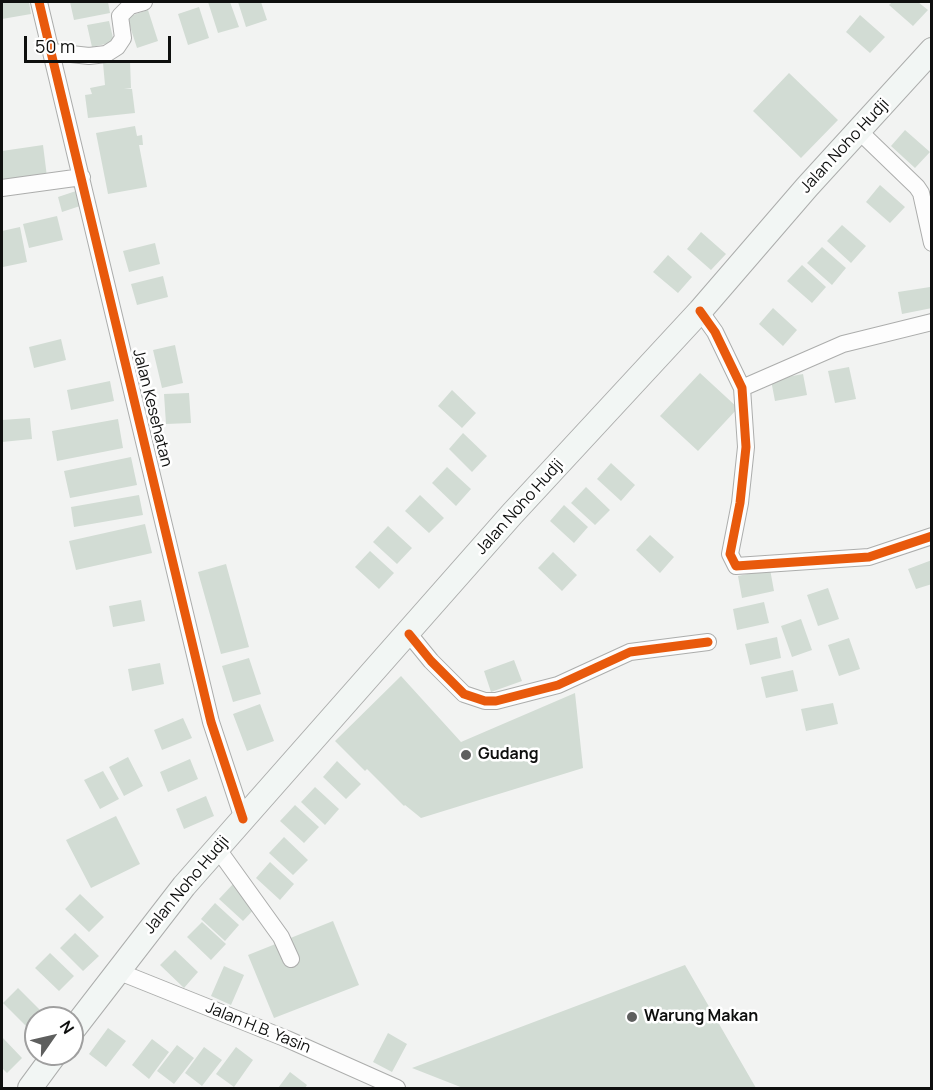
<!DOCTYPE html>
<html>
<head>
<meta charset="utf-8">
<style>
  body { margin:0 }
  #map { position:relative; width:933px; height:1090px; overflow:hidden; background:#f2f3f2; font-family:Manrope,sans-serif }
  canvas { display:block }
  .frame { position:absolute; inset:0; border:3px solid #0e0f0e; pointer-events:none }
  .north { position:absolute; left:24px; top:1006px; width:60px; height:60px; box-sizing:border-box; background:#fff; border:2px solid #9f9f9f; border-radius:50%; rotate:56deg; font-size:16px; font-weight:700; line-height:24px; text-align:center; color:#0e0f0e }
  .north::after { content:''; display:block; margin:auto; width:21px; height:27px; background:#5e5f5e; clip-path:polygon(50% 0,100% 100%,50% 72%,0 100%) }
  .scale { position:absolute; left:24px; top:36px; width:147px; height:27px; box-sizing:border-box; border:3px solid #0e0f0e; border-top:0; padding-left:8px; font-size:18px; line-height:21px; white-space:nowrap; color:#0e0f0e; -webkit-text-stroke:4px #fff; paint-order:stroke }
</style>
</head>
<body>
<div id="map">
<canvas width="933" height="1090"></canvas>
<div class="frame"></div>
<div class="north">N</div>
<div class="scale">50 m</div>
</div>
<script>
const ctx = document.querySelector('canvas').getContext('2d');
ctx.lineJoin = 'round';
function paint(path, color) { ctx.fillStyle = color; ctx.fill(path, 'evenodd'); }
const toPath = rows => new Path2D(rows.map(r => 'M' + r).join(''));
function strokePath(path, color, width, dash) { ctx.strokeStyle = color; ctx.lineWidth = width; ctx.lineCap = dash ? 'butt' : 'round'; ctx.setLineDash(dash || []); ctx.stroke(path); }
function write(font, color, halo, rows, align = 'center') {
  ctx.font = font + ' Manrope,sans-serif'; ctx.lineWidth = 5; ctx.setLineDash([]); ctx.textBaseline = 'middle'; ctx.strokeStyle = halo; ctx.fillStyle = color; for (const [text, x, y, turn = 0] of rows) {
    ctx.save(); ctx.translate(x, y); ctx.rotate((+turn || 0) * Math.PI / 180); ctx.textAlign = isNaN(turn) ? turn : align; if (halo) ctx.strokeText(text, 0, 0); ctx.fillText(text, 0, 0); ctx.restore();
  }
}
paint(toPath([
  [2,2,29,2,31,14,2,19],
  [70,2,108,2,110,13,74,20],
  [208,2,230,2,239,27,218,33],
  [238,2,261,2,267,20,246,27],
  [892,2,918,2,928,10,913,26,889,5],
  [199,7,209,38,188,45,178,14],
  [148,10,158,41,137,48,127,17],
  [860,15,885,37,870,53,846,32],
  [109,21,114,42,92,47,87,25],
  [130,61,131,88,124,88,132,89,135,113,88,118,85,95,92,94,90,88,105,85,103,63],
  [789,73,838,120,801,158,753,111],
  [135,126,137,136,142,135,143,145,139,145,147,187,108,194,96,133],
  [905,130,930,152,915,168,891,146],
  [43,145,47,177,2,183,2,151],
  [880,185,905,207,890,223,866,202],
  [79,190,83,205,62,212,58,197],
  [57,216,63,240,29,248,23,224],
  [842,225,866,246,851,263,827,241],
  [20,227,27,262,3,267,2,231],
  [701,232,726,254,711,270,687,249],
  [155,243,160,264,129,272,123,251],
  [822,247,846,268,832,285,807,263],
  [668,255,692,277,678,293,653,272],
  [802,265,826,287,812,303,787,281],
  [163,276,168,297,137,305,131,284],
  [930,287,932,308,902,314,898,292],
  [773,308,797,330,783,346,759,324],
  [61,339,66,360,34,368,29,347],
  [175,345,183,383,162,388,153,350],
  [849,367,856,399,835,403,828,371],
  [700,373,738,408,698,451,660,416],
  [803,374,807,395,775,401,771,380],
  [110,381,114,401,71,410,67,390],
  [452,390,476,413,462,428,438,406],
  [189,393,191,423,166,424,164,394],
  [30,418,32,439,2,442,2,420],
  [118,419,123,448,57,461,52,431],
  [463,433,487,456,472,472,449,449],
  [131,457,137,485,70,498,64,471],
  [611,463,635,485,621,501,597,479],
  [447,467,471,489,456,506,432,483],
  [586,487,610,510,595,525,571,503],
  [139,495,143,515,74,527,71,507],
  [420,495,444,518,429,533,405,511],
  [564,505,588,527,574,543,550,521],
  [145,524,152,553,76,570,69,541],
  [388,526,412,548,397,564,373,542],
  [650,535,674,557,660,573,636,550],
  [370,551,394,573,379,589,355,567],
  [553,552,577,575,562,591,538,568],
  [932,560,932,584,916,589,908,569],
  [226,564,249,647,221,654,198,572],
  [770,569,774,591,742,598,738,576],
  [828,588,839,619,818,626,807,595],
  [141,600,145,621,113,627,109,606],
  [764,602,769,623,737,630,733,609],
  [801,619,812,650,792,657,781,626],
  [777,637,781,658,750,665,745,644],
  [849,638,860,669,839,676,828,645],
  [249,658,261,694,233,702,222,666],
  [514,660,522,681,491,692,484,671],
  [160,663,164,684,132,691,128,669],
  [793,670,798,691,766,698,761,677],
  [401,676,461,742,575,693,583,768,421,818,405,805,404,806,367,769,365,771,335,741],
  [833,703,838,724,806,731,801,709],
  [260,704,274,741,247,751,233,714],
  [183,718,192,738,162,750,154,730],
  [128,757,143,786,124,796,109,767],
  [190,759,198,779,168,792,160,772],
  [337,761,361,784,346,799,323,777],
  [103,771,119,799,100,809,84,780],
  [315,787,339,809,325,825,301,802],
  [206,796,214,816,184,829,176,809],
  [295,805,319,827,304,843,280,821],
  [116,816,140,864,91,888,66,840],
  [284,837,308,860,293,875,269,853],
  [270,862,294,884,280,900,256,878],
  [234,883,258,905,243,921,219,899],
  [80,894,104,917,89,932,65,909],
  [215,903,239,925,225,941,201,919],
  [333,921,359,985,274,1018,248,955],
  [202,922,226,944,211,960,187,937],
  [75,933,99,956,83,971,60,948],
  [175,950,198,972,184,988,160,965],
  [50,953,74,976,59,991,35,968],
  [685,965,756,1088,463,1088,412,1068],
  [224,966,244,975,231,1005,211,996],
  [18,988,41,1011,26,1026,3,1003],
  [108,1028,126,1041,106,1067,89,1054],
  [388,1033,407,1044,392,1072,373,1062],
  [2,1037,22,1058,7,1073,2,1068],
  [152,1039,169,1052,149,1079,132,1065],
  [177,1045,194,1058,174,1084,157,1071],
  [204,1047,222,1060,202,1086,185,1073],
  [236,1047,253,1060,234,1087,216,1074],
  [290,1072,307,1085,305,1088,278,1088]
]), '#d2dcd4');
const minor = toPath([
  [39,2,211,722,243,819],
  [53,52,89,56,106,54,117,47,123,38,120,16,130,6,144,2],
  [859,131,917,187,921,193,932,243],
  [2,188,82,177],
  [700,311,715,332,742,388,746,447,740,503,730,554,736,566,869,557,932,536],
  [742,388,843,344,932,322],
  [409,634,431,661,464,694,485,701,496,701,558,685,630,652,708,642],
  [217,848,281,937,291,959],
  [117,971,287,1039,397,1088]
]);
const secondary = toPath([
  [72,1031,184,886,243,819,512,514,700,311,807,187,932,50],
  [30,1088,55,1054]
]);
strokePath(minor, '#acadac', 18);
strokePath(secondary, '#acadac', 26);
strokePath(minor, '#fdfdfd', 16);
strokePath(secondary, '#f2f6f4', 24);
strokePath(toPath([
  [39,2,211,722,243,819],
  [700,311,715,332,742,388,746,447,740,503,730,554,736,566,869,557,932,536],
  [409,634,431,661,464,694,485,701,496,701,558,685,630,652,708,642]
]), '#e8590c', 9);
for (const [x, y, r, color] of [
  [466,755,6,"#5e5f5e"],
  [632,1017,6,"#5e5f5e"]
]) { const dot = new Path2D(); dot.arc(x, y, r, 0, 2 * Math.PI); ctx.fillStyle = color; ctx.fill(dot); strokePath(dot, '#fff', 2); }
write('16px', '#0e0f0e', '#fff', [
  ["Jalan Noho Hudji",845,146,-47],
  ["Jalan Kesehatan",152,408,76],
  ["Jalan Noho Hudji",520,507,-48],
  ["Jalan Noho Hudji",187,885,-50],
  ["Jalan H.B. Yasin",258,1028,22]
]);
write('bold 16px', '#0e0f0e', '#fff', [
  ["Gudang",478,755],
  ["Warung Makan",644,1017]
], 'left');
</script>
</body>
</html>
